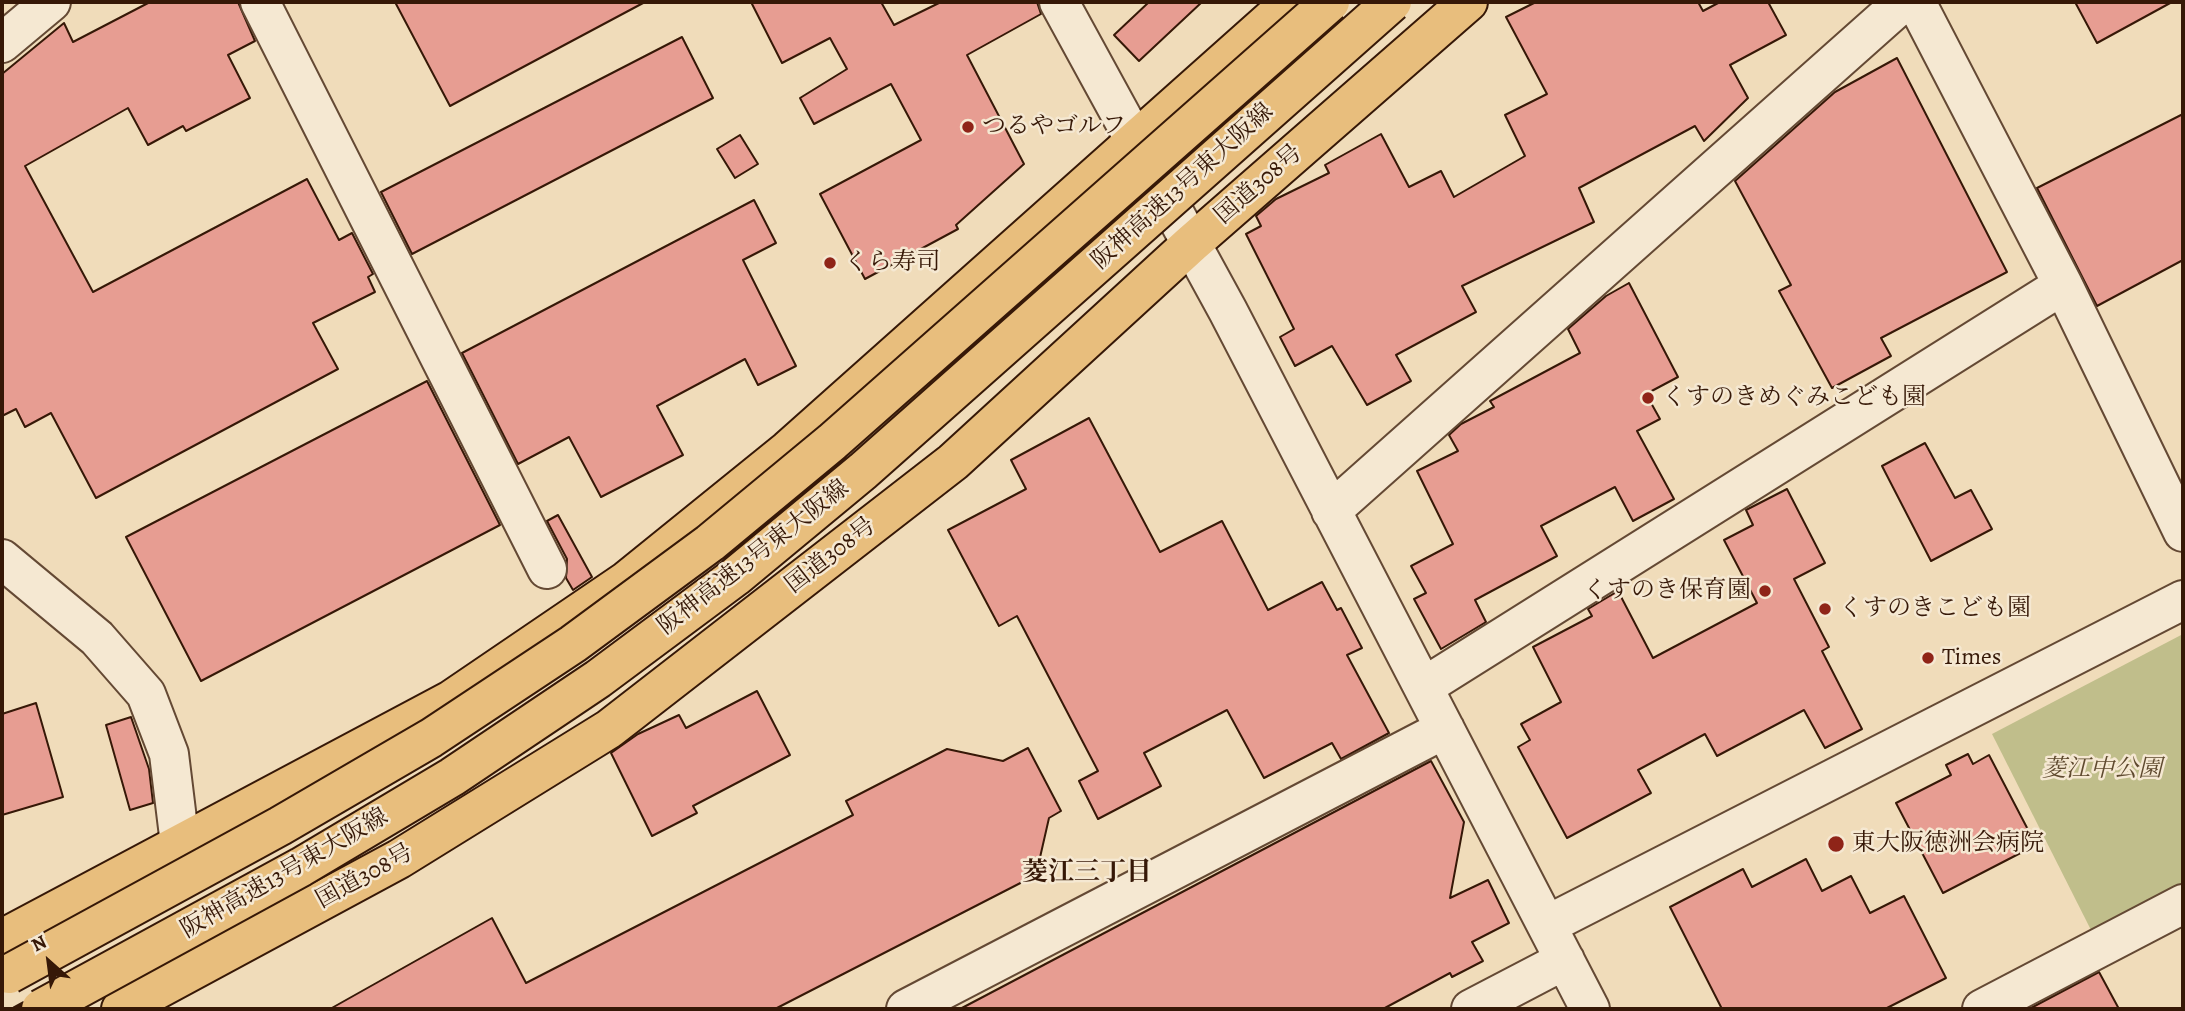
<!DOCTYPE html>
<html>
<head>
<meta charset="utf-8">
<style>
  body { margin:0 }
  #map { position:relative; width:2185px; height:1011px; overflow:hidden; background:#f0dcba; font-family:Alegreya,serif }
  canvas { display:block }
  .frame { position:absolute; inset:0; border:4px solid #361807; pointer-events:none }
  .north { position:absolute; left:14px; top:927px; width:70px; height:70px; -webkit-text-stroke:5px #f5e8d2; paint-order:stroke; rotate:332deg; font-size:19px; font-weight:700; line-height:28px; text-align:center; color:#361807 }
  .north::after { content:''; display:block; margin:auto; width:24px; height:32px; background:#361807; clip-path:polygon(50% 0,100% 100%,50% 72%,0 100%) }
</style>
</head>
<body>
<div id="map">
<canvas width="2185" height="1011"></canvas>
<div class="frame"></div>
<div class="north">N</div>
</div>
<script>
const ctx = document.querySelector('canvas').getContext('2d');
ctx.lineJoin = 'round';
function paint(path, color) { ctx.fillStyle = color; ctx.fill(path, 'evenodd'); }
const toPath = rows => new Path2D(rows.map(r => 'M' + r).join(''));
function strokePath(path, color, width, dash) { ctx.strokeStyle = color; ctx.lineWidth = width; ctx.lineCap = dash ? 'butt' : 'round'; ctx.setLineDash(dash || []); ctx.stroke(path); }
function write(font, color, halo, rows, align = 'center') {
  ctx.font = font + ' Alegreya,"Noto Serif JP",serif'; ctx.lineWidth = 5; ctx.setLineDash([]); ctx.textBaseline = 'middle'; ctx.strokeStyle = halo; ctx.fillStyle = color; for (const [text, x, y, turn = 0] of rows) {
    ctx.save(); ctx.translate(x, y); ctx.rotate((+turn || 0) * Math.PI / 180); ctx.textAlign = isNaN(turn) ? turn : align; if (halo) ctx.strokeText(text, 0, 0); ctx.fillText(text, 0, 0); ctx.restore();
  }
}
paint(toPath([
  [2183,634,2183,886,2093,934,1992,734]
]), '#c0be8b');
const building = toPath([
  [150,2,238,2,255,41,228,55,250,98,186,131,183,126,148,145,128,108,25,166,93,292,307,179,339,240,352,233,373,274,368,277,375,292,313,323,338,369,96,498,51,413,25,427,16,409,2,416,2,74,64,23,73,42,150,2],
  [395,2,645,2,450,106,395,2],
  [751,2,881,2,894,25,941,2,1037,2,1041,14,967,55,1024,164,956,225,958,229,865,279,820,194,921,140,891,84,814,124,800,98,847,69,830,38,782,63,751,2],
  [1149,2,1202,2,1139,61,1114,35,1149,2],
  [1536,2,1698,2,1703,11,1720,2,1768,2,1786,35,1730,65,1748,98,1704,141,1695,126,1579,188,1594,222,1462,286,1476,312,1396,355,1411,381,1367,405,1332,346,1295,366,1280,337,1294,329,1246,234,1261,226,1256,216,1276,199,1329,173,1325,165,1381,134,1409,187,1441,171,1454,197,1525,156,1505,115,1547,94,1506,17,1536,2],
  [2075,2,2172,2,2097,43,2075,2],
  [682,37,713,98,412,254,381,192,682,37],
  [1897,58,2007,272,1881,338,1891,356,1832,388,1779,291,1791,285,1735,181,1835,92,1897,58],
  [2183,114,2183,260,2097,306,2037,188,2183,114],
  [740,135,758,164,735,178,717,149,740,135],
  [754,200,776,243,743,260,796,366,758,385,745,359,657,406,683,455,601,497,569,437,518,464,462,353,754,200],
  [1629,283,1678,377,1646,394,1660,419,1637,431,1674,499,1633,521,1615,487,1541,526,1557,556,1475,600,1486,622,1441,649,1414,599,1426,593,1411,566,1453,544,1417,471,1458,451,1449,435,1461,424,1494,407,1490,401,1580,353,1568,329,1606,296,1629,283],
  [427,381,500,525,201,681,126,537,427,381],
  [1089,418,1160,552,1222,521,1268,610,1322,582,1337,610,1341,608,1362,648,1347,655,1389,733,1341,759,1332,743,1264,778,1227,710,1144,753,1161,786,1098,819,1079,781,1098,771,1017,616,999,626,948,530,1026,489,1011,460,1089,418],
  [1925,443,1955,498,1971,490,1992,529,1931,561,1882,466,1925,443],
  [1787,489,1825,563,1794,579,1829,647,1822,651,1862,729,1825,748,1804,710,1717,756,1705,734,1638,770,1651,793,1567,838,1518,747,1530,740,1521,724,1561,702,1533,647,1592,616,1588,609,1618,591,1653,658,1757,603,1724,540,1753,525,1746,510,1787,489],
  [558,515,592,577,573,590,566,578,567,559,547,521,558,515],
  [757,691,790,755,693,806,697,813,652,836,611,753,638,734,679,715,686,728,757,691],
  [36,703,63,797,2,815,2,714,36,703],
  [131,717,149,769,153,803,130,810,106,725,131,717],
  [1028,748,1061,811,1049,818,1036,875,775,1009,330,1009,492,918,526,983,853,815,846,801,947,749,1003,761,1028,748],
  [1968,754,1973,764,1989,755,2036,845,1943,893,1896,803,1951,775,1946,765,1968,754],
  [1431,761,1464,822,1450,898,1488,880,1509,923,1472,942,1483,961,1452,977,1450,973,1383,1009,960,1009,1431,761],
  [1806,859,1822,891,1851,876,1870,913,1904,896,1946,978,1885,1009,1722,1009,1670,907,1743,869,1752,887,1806,859],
  [2099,972,2119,1009,2029,1009,2099,972]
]);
paint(building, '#e79d92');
strokePath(building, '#361807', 2);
const minor = toPath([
  [260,2,547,569],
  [1059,2,1228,311,1590,1009],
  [1916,2,2063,285,2183,532],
  [2,43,51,2],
  [1331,511,1903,2],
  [2,559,97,638,146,694,169,754,180,844],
  [1425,686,2063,285],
  [1547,925,2183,600],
  [906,1009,1445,729],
  [1471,1009,1565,960],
  [1982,1009,2183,904]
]);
const highway = toPath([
  [2,939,451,700,626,581,788,450,1291,2],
  [121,1009,399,859,609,729,953,462,1191,244,1468,2]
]);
strokePath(minor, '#644934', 42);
strokePath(highway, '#361807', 42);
strokePath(minor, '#f5e8d2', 38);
strokePath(highway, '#e8be7d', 38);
strokePath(toPath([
  [2,989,359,793,532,684,698,557,1338,2],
  [14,1009,370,814,545,704,716,575,864,449,1368,2]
]), '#361807', 5, [12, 12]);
const highwayBridge = toPath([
  [9,974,280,826,431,738,573,644,710,543,832,442,1330,2],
  [41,1009,301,867,452,777,598,679,735,577,863,471,1392,2]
]);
strokePath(highwayBridge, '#361807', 42, []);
strokePath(highwayBridge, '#e8be7d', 38);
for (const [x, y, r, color] of [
  [968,127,7,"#8f2418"],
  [830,263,7,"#8f2418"],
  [1648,398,7,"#8f2418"],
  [1765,591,7,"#8f2418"],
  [1825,609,7,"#8f2418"],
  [1928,658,7,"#8f2418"],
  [1836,844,9,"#8f2418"]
]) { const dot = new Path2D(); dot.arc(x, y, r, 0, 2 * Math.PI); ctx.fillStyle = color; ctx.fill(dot); strokePath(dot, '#f5e8d2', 2.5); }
write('24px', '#361807', '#f5e8d2', [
  ["つるやゴルフ",982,127],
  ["くら寿司",844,263],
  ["くすのきめぐみこども園",1662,398],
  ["くすのき保育園",1751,591,"right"],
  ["くすのきこども園",1839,609],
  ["Times",1942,658],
  ["東大阪徳洲会病院",1852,844]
], 'left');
write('24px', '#361807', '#f5e8d2', [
  ["国道308号",1259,185,-41],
  ["阪神高速13号東大阪線",1183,187,-42],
  ["国道308号",831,556,-38],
  ["阪神高速13号東大阪線",754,558,-38],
  ["阪神高速13号東大阪線",285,874,-30],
  ["国道308号",365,877,-29]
]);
write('italic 24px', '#5f4a2f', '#f5e8d2', [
  ["菱江中公園",2102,770]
]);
write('bold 26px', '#361807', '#f5e8d2', [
  ["菱江三丁目",1087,874]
]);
</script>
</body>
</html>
